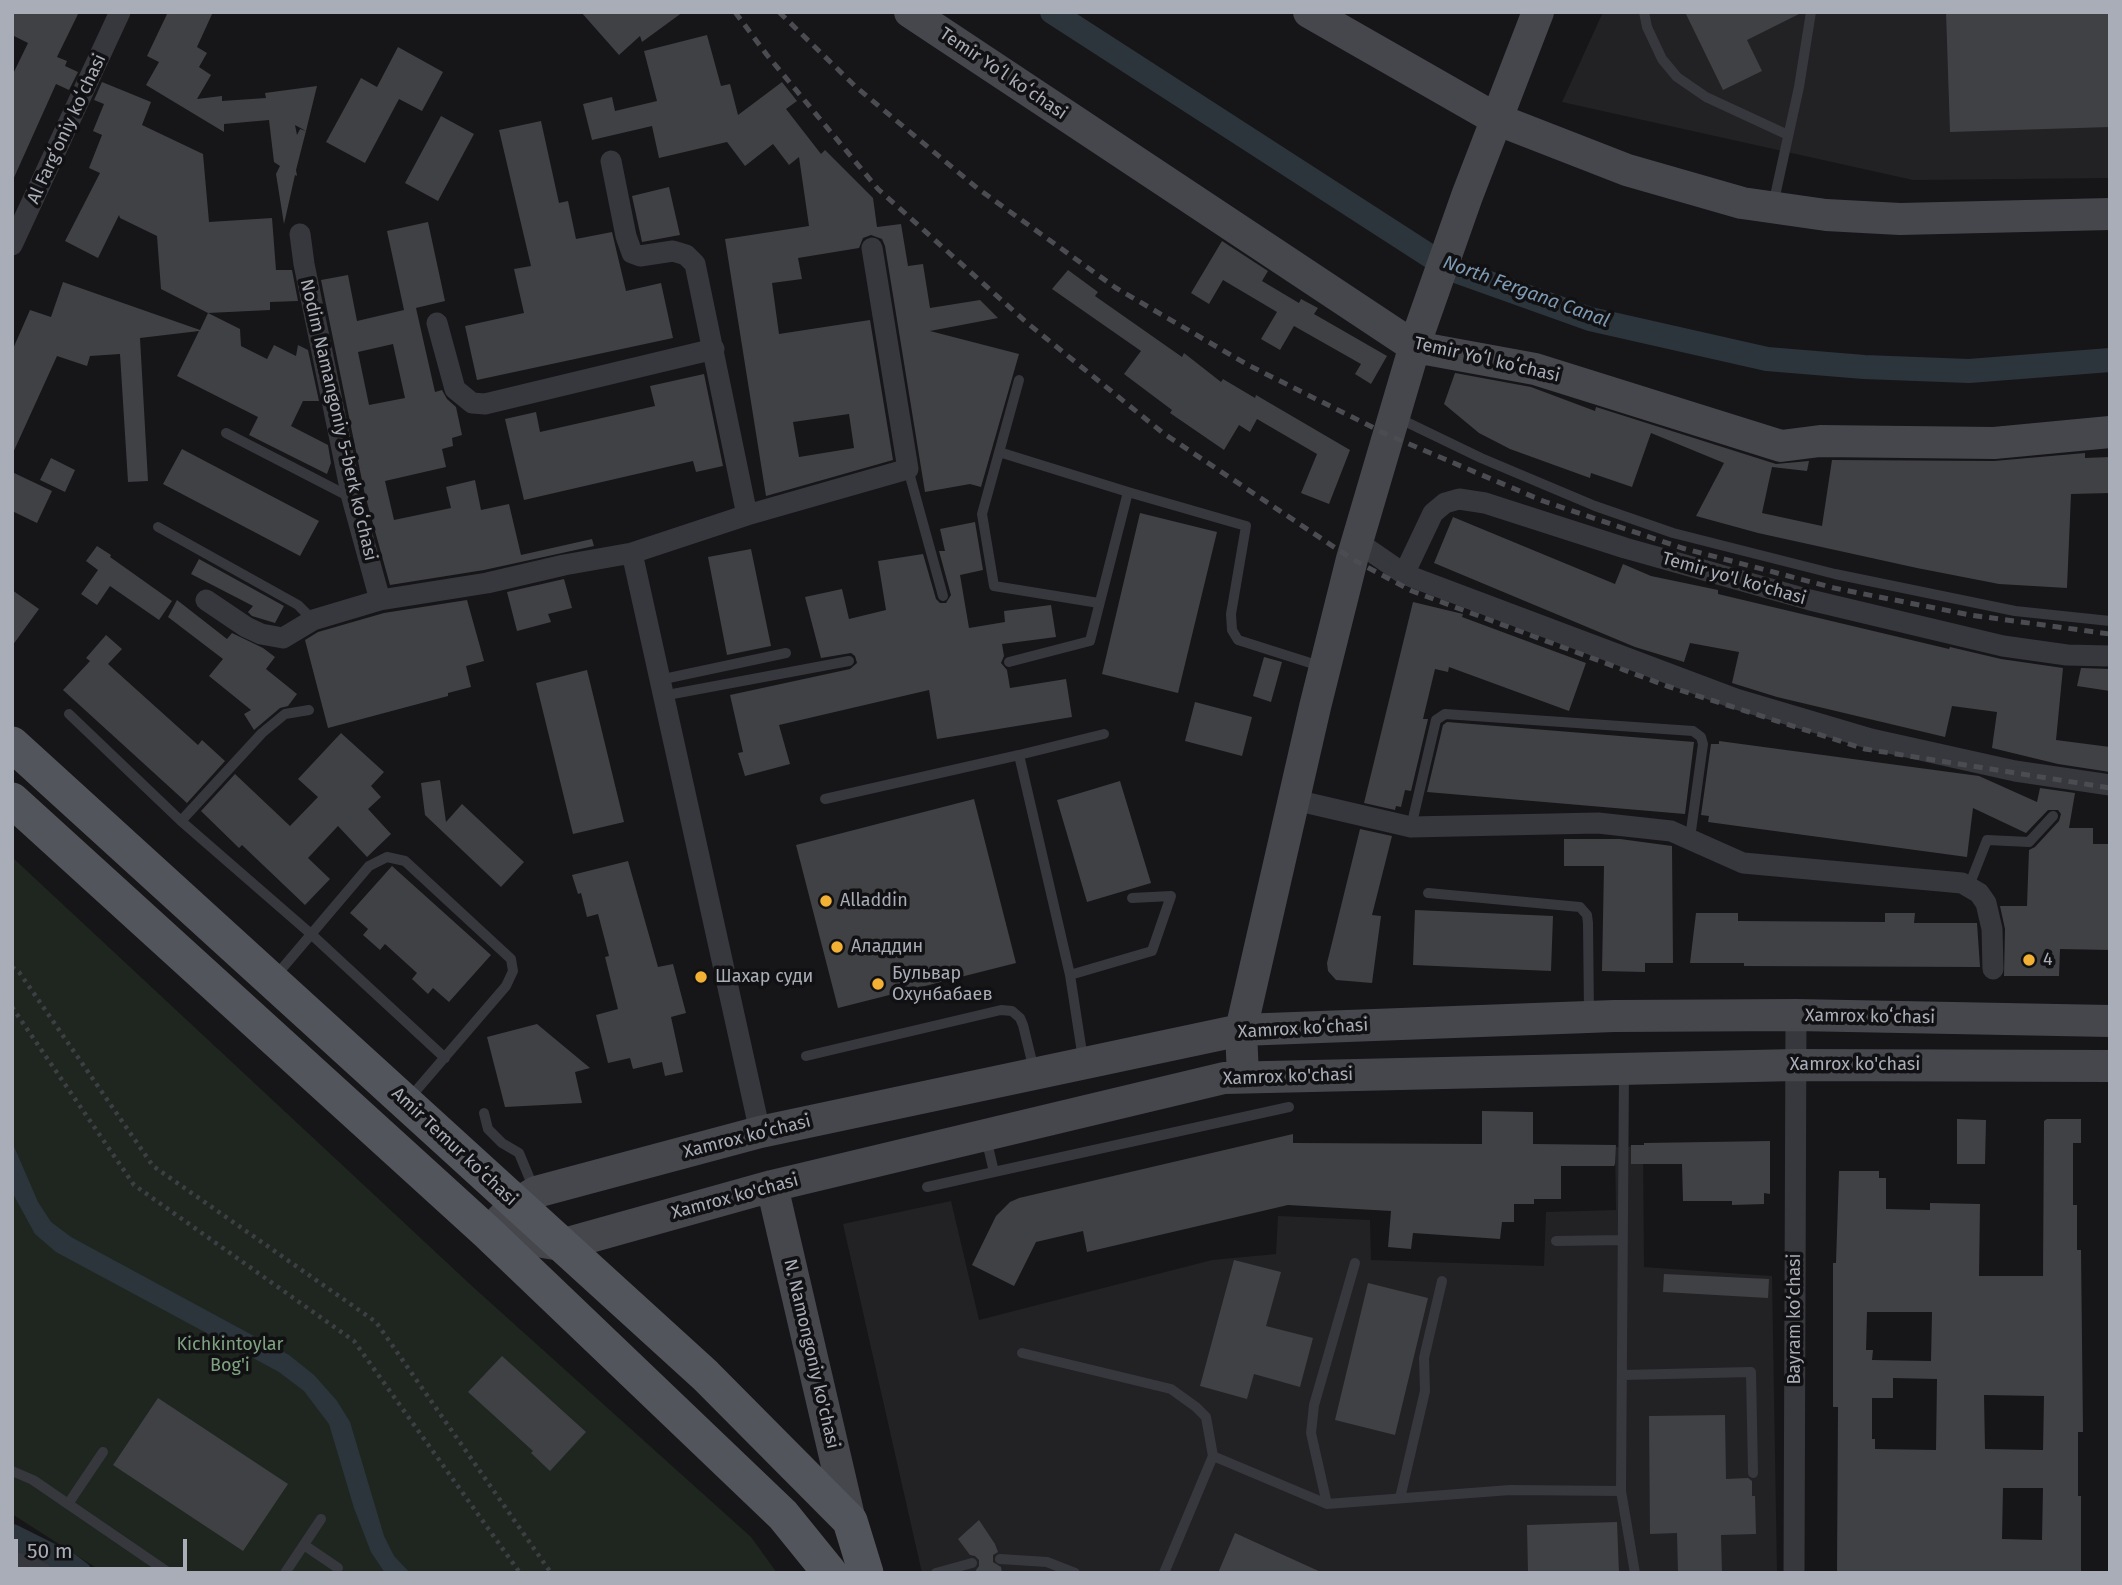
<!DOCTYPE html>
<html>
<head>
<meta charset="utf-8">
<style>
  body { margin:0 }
  #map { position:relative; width:2122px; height:1585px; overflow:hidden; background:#161618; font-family:"Fira Sans",sans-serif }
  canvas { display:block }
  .frame { position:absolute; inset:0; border:14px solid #a8adb8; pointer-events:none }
  .scale { position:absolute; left:14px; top:1539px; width:173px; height:32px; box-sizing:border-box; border:4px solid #a8adb8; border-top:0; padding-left:9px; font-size:21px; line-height:24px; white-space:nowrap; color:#a8adb8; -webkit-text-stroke:5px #111113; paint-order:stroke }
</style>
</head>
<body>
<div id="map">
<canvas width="2122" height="1585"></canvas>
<div class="frame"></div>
<div class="scale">50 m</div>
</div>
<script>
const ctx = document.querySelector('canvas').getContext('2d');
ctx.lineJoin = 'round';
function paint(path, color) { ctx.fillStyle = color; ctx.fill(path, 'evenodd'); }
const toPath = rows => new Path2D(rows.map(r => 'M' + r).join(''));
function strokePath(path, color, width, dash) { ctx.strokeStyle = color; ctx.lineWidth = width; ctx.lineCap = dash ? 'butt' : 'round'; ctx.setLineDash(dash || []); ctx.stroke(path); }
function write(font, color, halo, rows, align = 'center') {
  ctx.font = font + ' "Fira Sans",sans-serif'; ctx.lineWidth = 7; ctx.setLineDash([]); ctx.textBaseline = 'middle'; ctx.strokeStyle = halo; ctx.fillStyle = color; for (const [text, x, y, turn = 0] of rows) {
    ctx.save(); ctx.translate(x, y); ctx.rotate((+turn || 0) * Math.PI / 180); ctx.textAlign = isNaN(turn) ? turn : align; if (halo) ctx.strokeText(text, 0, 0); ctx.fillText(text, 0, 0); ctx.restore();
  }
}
paint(toPath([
  [1603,12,2110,12,2110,178,1913,180,1562,102],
  [1643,1146,1644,1267,1772,1276,1777,1573,922,1573,843,1224,951,1201,979,1320,1212,1260,1276,1254,1278,1216,1370,1220,1371,1260,1544,1266,1546,1212,1616,1210,1615,1147]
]), '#222225');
paint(toPath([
  [12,857,473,1287,751,1537,777,1573,104,1573,12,1514]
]), '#1e261f');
paint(toPath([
  [12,1142,38,1202,51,1222,71,1237,289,1355,314,1375,337,1401,350,1422,384,1536,394,1556,410,1573,385,1573,371,1552,354,1508,329,1424,304,1391,279,1372,56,1252,35,1234,12,1192]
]), '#2c353c');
strokePath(toPath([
  [1052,12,1450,269,1590,319,1767,359,1864,367,1969,371,2110,360],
  [12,1536,68,1564,80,1573]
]), '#2c353c', 24);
paint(toPath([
  [12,12,79,12,57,57,67,61,65,66,78,72,69,90,56,84,12,182,12,76,28,43,12,35],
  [168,12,213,12,197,47,207,53,199,67,211,75,197,99,222,96,222,101,266,98,265,93,317,86,306,131,295,125,297,135,300,129,306,131,296,170,297,176,295,175,284,224,276,174,280,166,274,162,269,120,224,124,224,132,146,85,159,62,147,56],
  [581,12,683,12,642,42,640,36,619,55],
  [1685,12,1803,12,1747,40,1762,71,1723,90],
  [1946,12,2110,12,2110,127,1950,132],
  [707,35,721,86,730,84,738,115,782,82,797,101,786,109,821,154,825,150,873,198,877,227,901,224,908,266,923,264,930,308,980,300,998,318,930,331,1019,354,981,487,970,484,925,492,885,246,882,239,871,235,863,238,859,248,798,258,802,279,772,283,779,334,870,320,893,460,766,496,725,239,809,226,799,157,789,165,773,144,745,166,727,142,659,158,652,126,592,140,583,104,612,97,615,111,657,101,644,51],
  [849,414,854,448,799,457,793,422],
  [398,47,443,72,422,111,399,99,365,163,326,142,361,78,377,87],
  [102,82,151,102,142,125,203,154,209,222,272,218,276,270,292,270,298,301,270,302,270,310,208,313,161,289,157,236,120,218,119,215,98,258,65,241,100,173,89,168,102,135,93,131,104,104,94,100],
  [441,116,474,134,438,201,405,183],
  [541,121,559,203,568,201,576,239,612,232,626,291,661,283,673,338,477,380,465,326,524,313,514,269,531,266,499,130],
  [669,187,680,235,642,242,632,196],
  [428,222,445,301,416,308,435,392,442,390,447,399,456,407,462,435,452,438,453,446,442,449,446,467,385,481,394,520,451,508,446,487,475,480,481,510,509,504,521,555,592,539,594,546,484,570,390,585,365,495,321,280,348,275,357,321,404,310,387,231],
  [393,344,405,398,369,405,358,352],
  [1222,241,1268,271,1262,281,1299,303,1301,299,1318,308,1314,314,1387,356,1371,384,1355,374,1361,364,1294,326,1280,350,1261,339,1277,312,1223,280,1209,304,1191,293],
  [1068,270,1098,292,1095,296,1182,357,1184,353,1221,382,1223,379,1255,398,1256,395,1350,450,1329,504,1301,493,1317,454,1257,419,1250,432,1239,425,1224,450,1170,413,1172,410,1124,374,1141,351,1052,289],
  [63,282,200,330,208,313,240,329,241,346,267,359,274,345,296,356,298,345,308,350,319,401,303,401,291,426,328,445,331,463,327,474,249,435,258,417,177,376,199,331,140,338,148,481,128,482,120,354,90,356,87,366,57,356,12,455,12,351,30,310,51,317],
  [1455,373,1531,387,1595,411,1596,407,1776,464,1809,461,1807,471,1772,467,1762,513,1822,526,1832,460,1994,461,2085,453,2085,458,2110,457,2110,493,2071,494,2067,588,1999,584,1917,568,1758,533,1696,516,1724,463,1651,433,1632,487,1591,473,1590,478,1510,449,1479,433,1444,404],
  [704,374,723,466,696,472,693,461,524,500,505,419,536,412,540,432,655,406,650,386],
  [182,449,319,521,300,556,163,484],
  [51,458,75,470,65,492,40,480],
  [12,472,52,491,37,523,12,511],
  [1140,513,1217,532,1178,693,1102,674],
  [1453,517,1615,584,1623,564,1651,576,1718,590,1718,594,1949,649,1950,647,2001,659,2063,668,2056,740,2110,747,2110,772,2058,764,1992,748,1997,712,1952,706,1945,737,1777,697,1732,683,1739,652,1690,643,1684,662,1635,647,1434,563],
  [975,522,983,570,960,575,969,628,1005,622,1004,611,1051,605,1056,637,1002,644,1004,656,1001,663,1007,670,1010,688,1066,679,1072,717,937,739,929,690,779,725,790,764,745,776,738,753,743,752,730,695,850,669,857,663,855,656,851,653,821,658,805,597,842,589,849,619,886,610,878,561,923,554,936,599,940,603,946,603,951,595,939,551,945,551,940,529],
  [97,546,111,555,110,557,172,601,159,620,110,586,97,605,81,594,98,570,86,561],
  [751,549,771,646,727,655,708,557],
  [199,559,284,606,275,623,252,616,248,612,253,606,191,574],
  [564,579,572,608,548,614,551,622,517,631,507,592],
  [12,590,39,609,12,646],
  [177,600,227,639,232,633,263,648,275,657,266,669,297,694,288,706,280,708,254,730,244,714,251,710,209,676,223,659,168,617],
  [467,600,484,661,466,666,471,687,448,693,448,696,328,728,305,640,318,632,384,613],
  [1413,602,1463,614,1462,617,1586,663,1569,711,1449,667,1448,672,1435,669,1423,719,1428,719,1411,791,1405,790,1401,807,1396,806,1395,810,1364,803],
  [106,635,122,649,108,664,198,745,202,740,225,761,187,803,63,690,90,661,86,658],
  [1264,657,1282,662,1271,702,1253,696],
  [2081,668,2110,669,2110,691,2077,686],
  [587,670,624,822,573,834,536,683],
  [1195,702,1252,717,1242,756,1185,741],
  [1447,722,1694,742,1685,814,1427,792,1443,725],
  [341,733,384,772,371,786,381,797,368,809,391,834,367,857,338,826,308,858,330,879,305,905,242,845,239,848,201,811,235,774,290,826,318,797,298,779],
  [1719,741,1979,776,2037,802,2040,788,2075,793,2069,828,2093,828,2093,844,2110,844,2110,950,2060,949,2059,976,2004,976,2005,929,2000,906,2027,906,2029,850,2035,847,2059,821,2061,814,2058,810,2048,810,2026,833,1973,808,1967,857,1708,822,1709,816,1701,815,1711,744,1719,744],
  [440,780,446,822,462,804,524,862,501,887,425,815,421,783],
  [1120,781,1151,883,1087,902,1057,800],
  [974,799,1016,963,838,1008,796,845],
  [1360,829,1392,836,1372,915,1381,916,1372,983,1336,980,1328,971,1327,963],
  [1564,839,1620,839,1672,846,1673,963,1645,963,1645,972,1602,971,1604,866,1564,866],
  [628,861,658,967,673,964,686,1013,671,1017,683,1072,665,1076,662,1062,633,1069,630,1058,608,1063,596,1015,618,1009,605,957,609,956,598,914,587,917,581,893,578,894,572,875],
  [392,866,491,955,449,1002,433,988,428,994,412,979,417,973,385,944,380,950,363,935,368,929,350,913],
  [1415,910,1553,916,1551,971,1413,965],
  [1696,913,1738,913,1738,921,1885,922,1885,913,1915,913,1914,923,1977,923,1980,967,1744,966,1744,963,1690,963],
  [537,1024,590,1068,575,1072,582,1103,505,1107,487,1037],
  [1482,1111,1533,1112,1533,1144,1616,1145,1615,1164,1614,1166,1561,1166,1561,1199,1534,1199,1534,1204,1514,1204,1514,1222,1502,1222,1500,1239,1413,1233,1411,1249,1388,1247,1391,1211,1288,1205,1087,1252,1083,1231,1036,1242,1014,1286,972,1265,996,1216,1010,1202,1019,1198,1293,1134,1293,1143,1482,1144],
  [1957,1119,1986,1120,1985,1164,1957,1164],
  [2047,1119,2081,1119,2081,1143,2073,1143,2073,1205,2077,1205,2077,1250,2081,1250,2083,1432,2078,1432,2078,1496,2081,1496,2081,1573,1837,1573,1838,1407,1833,1407,1833,1263,1836,1263,1839,1171,1879,1171,1879,1178,1886,1178,1886,1209,1930,1210,1930,1203,1980,1204,1979,1276,2043,1276,2044,1121],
  [1867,1312,1932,1312,1931,1361,1872,1360,1873,1350,1866,1350],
  [1893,1378,1937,1379,1936,1450,1875,1449,1875,1439,1872,1439,1872,1398,1893,1398],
  [1984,1395,2044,1396,2043,1450,1985,1449],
  [2003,1488,2043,1488,2042,1540,2002,1539],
  [1770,1141,1770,1194,1764,1193,1764,1204,1732,1205,1732,1201,1683,1201,1682,1164,1631,1164,1631,1145,1644,1145,1644,1143],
  [1234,1260,1281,1272,1266,1326,1313,1338,1300,1387,1254,1374,1247,1399,1200,1386],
  [1664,1274,1769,1279,1768,1298,1663,1292],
  [1368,1283,1428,1298,1395,1435,1335,1420],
  [502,1356,586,1432,550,1471,531,1453,533,1451,468,1392],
  [158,1398,288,1484,243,1551,113,1465],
  [1725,1415,1726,1479,1748,1478,1752,1481,1752,1496,1755,1496,1756,1534,1721,1535,1722,1573,1678,1573,1677,1533,1650,1534,1649,1416],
  [979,1520,995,1544,998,1552,993,1555,993,1562,1001,1567,1002,1573,974,1573,979,1566,979,1560,975,1556,970,1555,958,1539],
  [1617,1522,1619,1573,1528,1573,1527,1525],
  [1235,1533,1323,1573,1218,1573]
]), '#404145');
strokePath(toPath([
  [12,967,19,972,153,1166,376,1322,551,1573],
  [12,1007,134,1185,354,1341,520,1573]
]), '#3d3f44', 4.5, [3.5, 5]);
strokePath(toPath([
  [1644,12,1647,27,1662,59,1677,77,1706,97,1788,135],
  [1773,205,1799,87,1811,12],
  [1019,380,982,514,994,586,1099,603],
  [1396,417,1481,458,1595,506,1673,533,1835,574,2015,611,2110,621],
  [226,433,352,498],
  [999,452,1128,492],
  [908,469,943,596],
  [158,527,298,605,313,620],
  [1009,662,1090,641,1128,492,1246,526,1231,614,1232,630,1238,640,1323,667],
  [659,680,786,653],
  [662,696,849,661],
  [69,714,181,821,311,934,445,1058],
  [825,799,1019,755],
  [181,821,262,733,285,714,309,710],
  [1411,827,1436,720,1445,714,1693,731,1701,737,1703,744,1690,838],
  [1969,886,1987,840,2029,842,2053,816],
  [1428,893,1580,907,1587,915,1588,923,1589,1014],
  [1070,975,1152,951,1171,896,1132,898],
  [274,978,369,866,387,857,405,861,511,959,513,971,506,986,408,1100],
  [806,1056,1001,1010,1012,1011,1020,1018,1023,1025,1034,1070],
  [1083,1059,1070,975,1019,755,1104,734],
  [1624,1072,1621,1491,1635,1573],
  [484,1113,488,1129,502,1143,519,1153,534,1189],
  [986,1138,994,1172,1289,1107],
  [927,1187,994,1172],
  [1556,1241,1623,1240],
  [1022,1353,1171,1389,1196,1407,1206,1417,1213,1456],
  [1622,1375,1751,1372,1753,1473],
  [12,1471,33,1480,169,1573],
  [1400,1498,1425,1391,1424,1358,1442,1281],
  [68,1504,103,1452],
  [1327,1504,1311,1433,1314,1405,1355,1263],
  [304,1545,338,1568],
  [1000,1559,1047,1562,1075,1573],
  [285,1573,321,1519],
  [936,1573,972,1563],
  [1164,1573,1213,1456,1327,1504,1510,1490,1621,1491]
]), '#37383d', 10);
strokePath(toPath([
  [611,161,626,236,632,253,640,256,673,251,686,255,695,264,747,515],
  [300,234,304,264,352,498,380,600,487,583,564,565,632,553],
  [12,245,120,12],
  [437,323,455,389,472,403,485,404,714,349],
  [1359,543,1404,574,1736,699,1871,739,2015,771,2110,785],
  [1404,574,1433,513,1445,503,1459,499,1485,503,1625,548,1810,600,2003,646,2067,655,2110,656],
  [206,600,246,627,261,634,283,638,313,620,380,600],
  [1295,800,1411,827,1598,823,1671,831,1743,863,1962,883,1979,893,1986,903,1992,929,1993,969],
  [760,1132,632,553,747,515,908,469,872,248],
  [12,1561,42,1573],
  [1794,1573,1796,1015]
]), '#37383d', 21);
strokePath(toPath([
  [910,12,1415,347,1535,369,1781,446,1820,441,1994,443,2110,432],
  [1309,12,1496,119,1627,170,1742,203,1826,215,1900,219,2110,214],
  [1243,1077,1241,1030,1315,707,1352,559,1418,335,1467,196,1538,12],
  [772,1186,850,1521],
  [488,1233,516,1204,536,1192,760,1132,1241,1030,1614,1016,1796,1015,2110,1021],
  [488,1233,561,1245,772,1186,1224,1078,1796,1065,2110,1066]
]), '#45474d', 32);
strokePath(toPath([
  [12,744,705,1375,850,1521,866,1573],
  [12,800,488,1233,783,1515,830,1573]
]), '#53555c', 35);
strokePath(toPath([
  [735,12,767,55,878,189,1026,322,1163,433,1352,559,1412,591,1667,686,1865,749,2110,788],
  [779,12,856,87,977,188,1116,288,1248,365,1388,435,1543,501,1682,548,1834,588,1970,615,2110,634]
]), '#4a4c52', 5, [9, 7]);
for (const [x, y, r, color] of [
  [826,901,7,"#f2b134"],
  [837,947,7,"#f2b134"],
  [2029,960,7,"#f2b134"],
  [701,977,7,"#f2b134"],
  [878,984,7,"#f2b134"]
]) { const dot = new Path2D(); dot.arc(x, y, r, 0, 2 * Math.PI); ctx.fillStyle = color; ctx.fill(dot); strokePath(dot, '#111113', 2.5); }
write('18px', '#a8adb8', '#111113', [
  ["Temir Yoʻl koʻchasi",1003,74,34],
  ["Al Fargʻoniy koʻchasi",67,129,-65],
  ["Temir Yoʻl koʻchasi",1487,360,13],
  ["Nodim Namangoniy 5-berk koʻchasi",338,420,77],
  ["Temir yo'l ko'chasi",1734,579,16],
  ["Xamrox koʻchasi",1870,1017,1],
  ["Xamrox koʻchasi",1303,1029,-3],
  ["Xamrox ko'chasi",1855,1065],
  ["Xamrox ko'chasi",1288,1077,-2],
  ["Xamrox koʻchasi",747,1137,-14],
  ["Amir Temur koʻchasi",454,1147,43],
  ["Xamrox ko'chasi",735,1197,-15],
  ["Bayram ko‘chasi",1795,1319,-90],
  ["N. Namongoniy ko'chasi",811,1354,77]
]);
write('18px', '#a8adb8', '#111113', [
  ["Alladdin",840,901],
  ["Аладдин",851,947],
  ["4",2043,960],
  ["Бульвар",892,974],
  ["Охунбабаев",892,995],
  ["Шахар суди",715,977]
], 'left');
write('18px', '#7fa381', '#111113', [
  ["Kichkintoylar",230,1345],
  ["Bog'i",230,1366]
]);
write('italic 19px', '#7f9bb3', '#111113', [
  ["North Fergana Canal",1526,292,20]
]);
</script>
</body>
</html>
